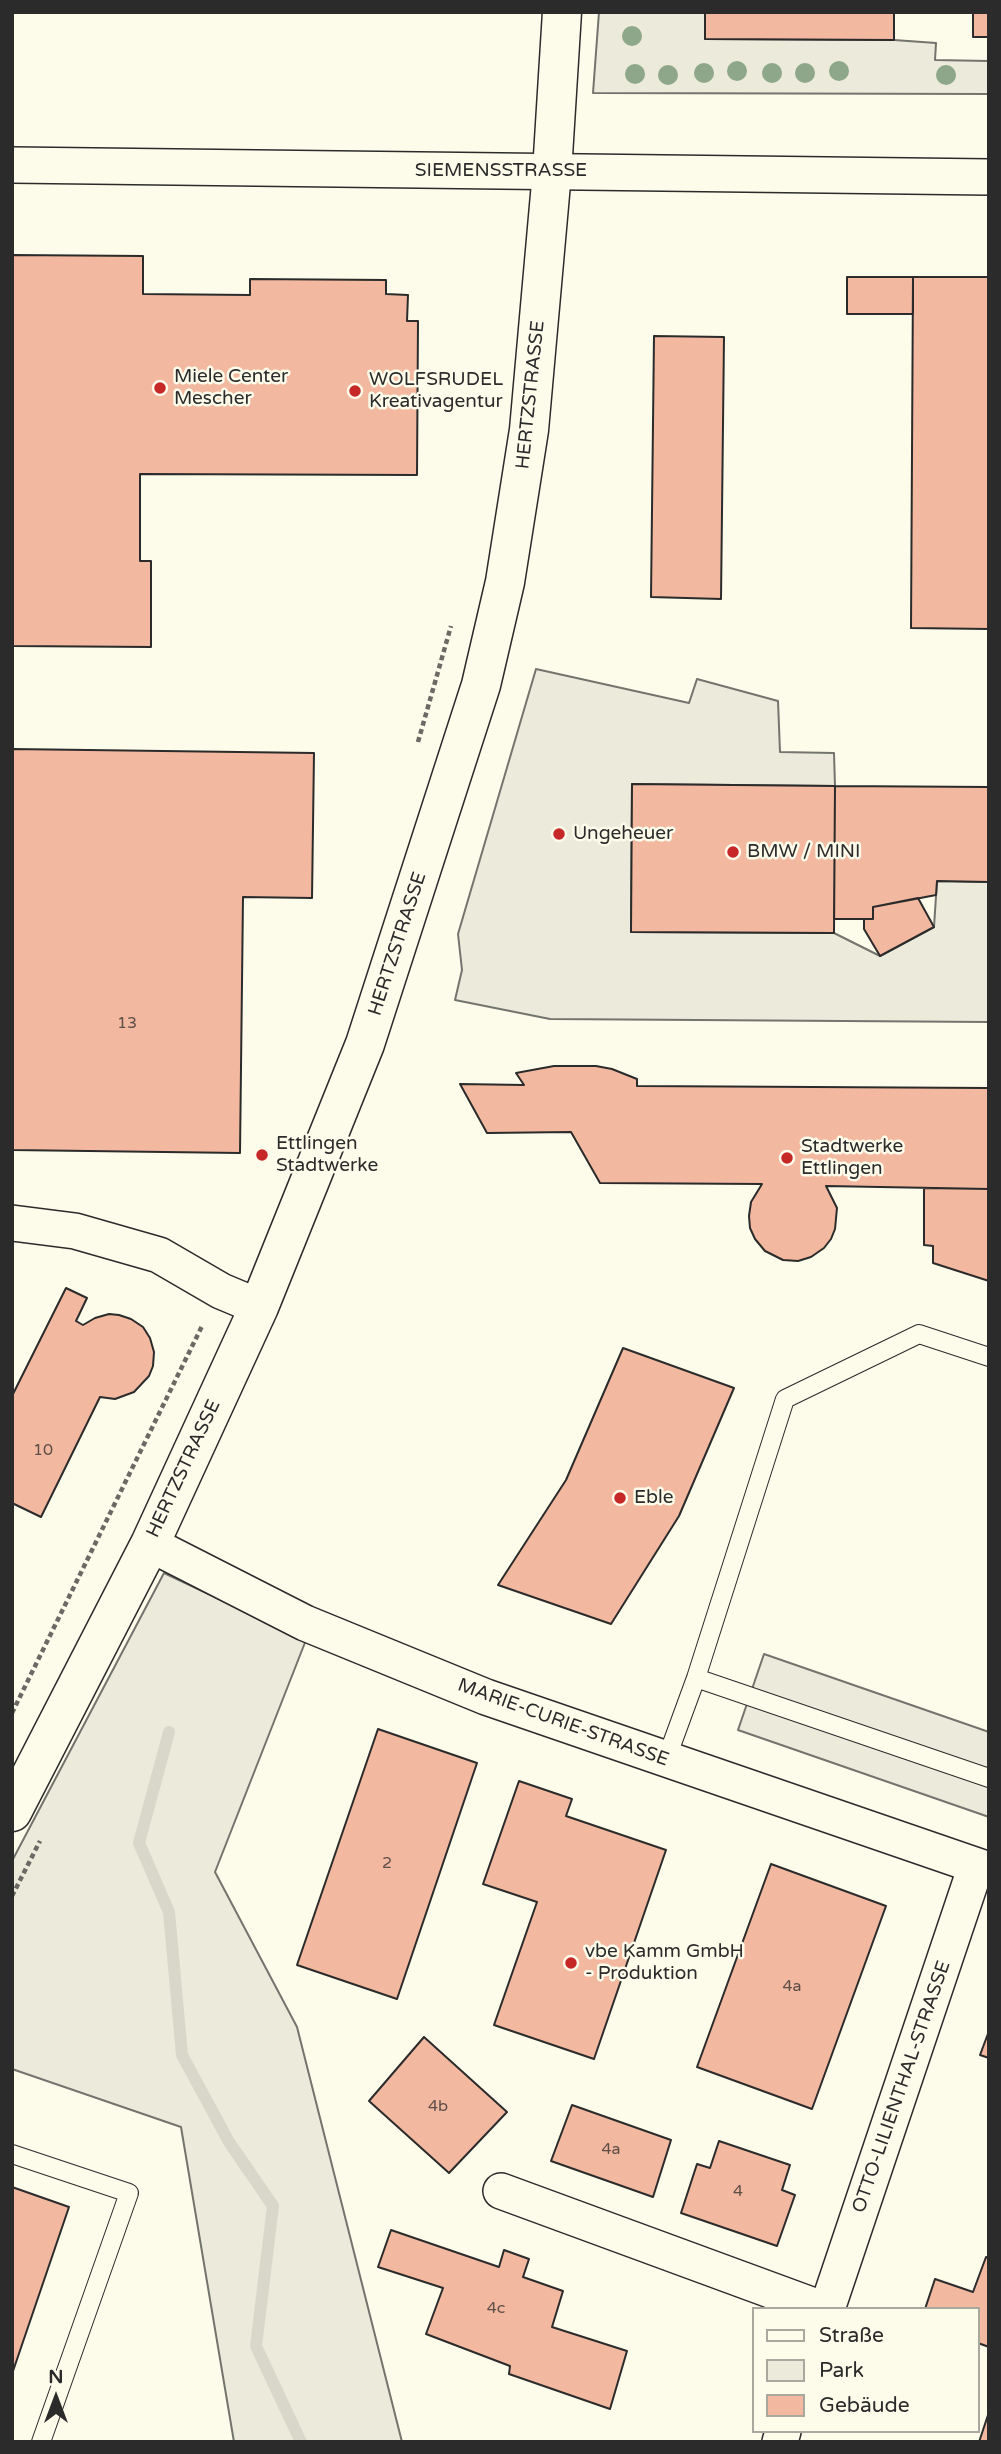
<!DOCTYPE html>
<html>
<head>
<meta charset="utf-8">
<style>
  body { margin:0 }
  #map { position:relative; width:1001px; height:2454px; overflow:hidden; background:#fdfbea; font-family:"Varela Round",sans-serif }
  canvas { display:block }
  .frame { position:absolute; inset:0; border:14px solid #2b2b2b; pointer-events:none }
  .legend { position:absolute; left:752px; top:2307px; width:228px; height:126px; box-sizing:border-box; background:#fdfbea; border:2px solid #a9a89e; margin:0; padding:9px 12px; list-style:none; font-size:21px; color:#2b2b2b }
  .legend li { display:flex; align-items:center; gap:14px; height:35px }
  .legend b { width:35px; border:2px solid #a9a89e }
  .north { position:absolute; left:21px; top:2363px; width:70px; height:70px; -webkit-text-stroke:5px #fdfbea; paint-order:stroke; rotate:0deg; font-size:19px; font-weight:700; line-height:28px; text-align:center; color:#2b2b2b }
  .north::after { content:''; display:block; margin:auto; width:24px; height:32px; background:#2b2b2b; clip-path:polygon(50% 0,100% 100%,50% 72%,0 100%) }
</style>
</head>
<body>
<div id="map">
<canvas width="1001" height="2454"></canvas>
<div class="frame"></div>
<ul class="legend">
<li><b style="height:9px;background:#fdfbea"></b>Straße</li>
<li><b style="height:19px;background:#ecebdb"></b>Park</li>
<li><b style="height:19px;background:#f2b8a0"></b>Gebäude</li>
</ul>
<div class="north">N</div>
</div>
<script>
const ctx = document.querySelector('canvas').getContext('2d');
ctx.lineJoin = 'round';
function paint(path, color) { ctx.fillStyle = color; ctx.fill(path, 'evenodd'); }
const toPath = rows => new Path2D(rows.map(r => 'M' + r).join(''));
function strokePath(path, color, width, dash) { ctx.strokeStyle = color; ctx.lineWidth = width; ctx.lineCap = dash ? 'butt' : 'round'; ctx.setLineDash(dash || []); ctx.stroke(path); }
function write(font, color, halo, rows, align = 'center') {
  ctx.font = font + ' "Varela Round",sans-serif'; ctx.lineWidth = 5; ctx.setLineDash([]); ctx.textBaseline = 'middle'; ctx.strokeStyle = halo; ctx.fillStyle = color; for (const [text, x, y, turn = 0] of rows) {
    ctx.save(); ctx.translate(x, y); ctx.rotate((+turn || 0) * Math.PI / 180); ctx.textAlign = isNaN(turn) ? turn : align; if (halo) ctx.strokeText(text, 0, 0); ctx.fillText(text, 0, 0); ctx.restore();
  }
}
const green = toPath([
  [599,12,705,12,705,39,894,40,936,43,935,60,989,61,989,94,593,93,599,12],
  [164,1573,306,1640,215,1872,297,2027,402,2442,234,2442,181,2127,12,2069,12,1861,164,1573]
]);
paint(green, '#ecebdb');
strokePath(green, '#74746e', 2);
const parking = toPath([
  [536,669,689,703,697,679,778,701,780,752,834,753,835,786,632,784,631,932,834,933,880,956,934,927,937,881,989,882,989,1022,550,1019,455,1000,462,970,458,934,536,669],
  [764,1654,989,1732,989,1817,738,1730,764,1654]
]);
paint(parking, '#eceadb');
strokePath(parking, '#74746e', 2);
strokePath(toPath([
  [169,1732,139,1843,169,1912,182,2055,229,2142,273,2206,256,2346,301,2442]
]), '#d8d7c9', 12);
const building = toPath([
  [705,12,894,12,894,40,705,39,705,12],
  [973,12,989,12,989,37,973,37,973,12],
  [12,255,143,256,143,294,250,295,250,279,386,280,386,294,408,295,407,321,418,321,417,475,140,474,140,561,151,561,151,647,12,646,12,255],
  [847,277,913,277,913,314,847,314,847,277],
  [913,277,989,277,989,629,911,628,913,277],
  [654,336,724,337,721,599,651,597,654,336],
  [12,749,314,753,312,898,243,897,240,1153,12,1150,12,749],
  [632,784,835,786,834,933,631,932,632,784],
  [835,786,989,787,989,882,937,881,936,895,873,907,873,919,834,919,835,786],
  [918,898,934,927,880,956,864,929,864,919,873,919,873,907,918,898],
  [554,1066,596,1066,612,1069,637,1079,637,1086,989,1088,989,1189,826,1186,837,1208,835,1229,831,1239,824,1248,811,1257,798,1261,783,1260,765,1251,755,1239,750,1228,749,1216,751,1202,762,1184,600,1183,571,1132,487,1133,460,1084,524,1085,516,1073,554,1066],
  [924,1188,989,1189,989,1281,933,1263,933,1246,924,1245,924,1188],
  [66,1288,87,1298,76,1321,83,1325,95,1318,109,1314,119,1315,131,1319,143,1327,150,1338,154,1352,153,1366,149,1376,134,1392,115,1399,100,1397,41,1517,12,1503,12,1396,66,1288],
  [623,1348,734,1388,679,1516,611,1624,498,1585,566,1480,623,1348],
  [378,1729,477,1763,397,1999,297,1965,378,1729],
  [519,1781,572,1799,566,1816,666,1850,594,2059,494,2025,537,1902,483,1884,519,1781],
  [771,1864,886,1906,812,2109,697,2067,771,1864],
  [989,2031,989,2058,980,2055,989,2031],
  [424,2037,507,2112,449,2173,369,2101,424,2037],
  [572,2105,671,2140,653,2197,551,2161,572,2105],
  [719,2141,790,2165,782,2190,795,2195,777,2246,681,2213,697,2164,710,2168,719,2141],
  [12,2187,69,2207,12,2374,12,2187],
  [391,2230,499,2267,504,2250,529,2259,523,2277,563,2291,552,2327,627,2351,610,2409,509,2374,510,2366,426,2334,443,2288,378,2267,391,2230],
  [986,2257,989,2258,989,2347,978,2343,978,2309,925,2309,935,2279,973,2292,986,2257],
  [989,2412,989,2442,979,2442,989,2412]
]);
paint(building, '#f2b8a0');
strokePath(building, '#2b2b2b', 2);
const service = toPath([
  [696,1678,989,1778],
  [666,1760,696,1678,785,1399,919,1334,989,1357],
  [12,2154,129,2193,41,2442]
]);
const minor = toPath([
  [12,165,989,177],
  [12,1223,75,1231,159,1255,221,1291,259,1307],
  [150,1544,305,1623,486,1697,989,1870],
  [501,2191,822,2309],
  [827,2309,976,1866],
  [780,2442,783,2431]
]);
const tertiary = toPath([
  [12,1812,150,1544,259,1307,365,1044,481,685,505,582,529,430,552,172,562,12]
]);
strokePath(service, '#2b2b2b', 20);
strokePath(minor, '#2b2b2b', 38);
strokePath(tertiary, '#2b2b2b', 41);
strokePath(toPath([
  [418,742,451,626],
  [12,1713,203,1324],
  [12,1896,40,1841]
]), '#6a6964', 4.5, [5, 3.5]);
strokePath(service, '#fdfbea', 18);
strokePath(minor, '#fdfbea', 35);
strokePath(tertiary, '#fdfbea', 38);
ctx.fillStyle = '#8ea78a';
for (const [x, y] of [
  [632,36],
  [737,71],
  [839,71],
  [704,73],
  [772,73],
  [805,73],
  [635,74],
  [668,75],
  [946,75]
]) { ctx.beginPath(); ctx.arc(x, y, 10, 0, 2 * Math.PI); ctx.fill(); }
for (const [x, y, r, color] of [
  [160,388,7,"#c62828"],
  [355,391,7,"#c62828"],
  [559,834,7,"#c62828"],
  [733,852,7,"#c62828"],
  [262,1155,7,"#c62828"],
  [787,1158,7,"#c62828"],
  [620,1498,7,"#c62828"],
  [571,1963,7,"#c62828"]
]) { const dot = new Path2D(); dot.arc(x, y, r, 0, 2 * Math.PI); ctx.fillStyle = color; ctx.fill(dot); strokePath(dot, '#fdfbea', 2.5); }
write('16px', '#5d4e48', null, [
  ["13",127,1024],
  ["10",43,1451],
  ["2",387,1864],
  ["4a",792,1987],
  ["4b",438,2107],
  ["4a",611,2150],
  ["4",738,2192],
  ["4c",496,2309]
]);
write('19px', '#2b2b2b', '#fdfbea', [
  ["SIEMENSSTRASSE",501,171],
  ["HERTZSTRASSE",531,395,-84],
  ["HERTZSTRASSE",398,944,-72],
  ["HERTZSTRASSE",184,1469,-65],
  ["MARIE-CURIE-STRASSE",563,1723,20],
  ["OTTO-LILIENTHAL-STRASSE",902,2087,-71]
]);
write('19px', '#2b2b2b', '#fdfbea', [
  ["Miele Center",174,377],
  ["Mescher",174,399],
  ["WOLFSRUDEL",369,380],
  ["Kreativagentur",369,402],
  ["Ungeheuer",573,834],
  ["BMW / MINI",747,852],
  ["Ettlingen",276,1144],
  ["Stadtwerke",276,1166],
  ["Stadtwerke",801,1147],
  ["Ettlingen",801,1169],
  ["Eble",634,1498],
  ["vbe Kamm GmbH",585,1952],
  ["- Produktion",585,1974]
], 'left');
</script>
</body>
</html>
